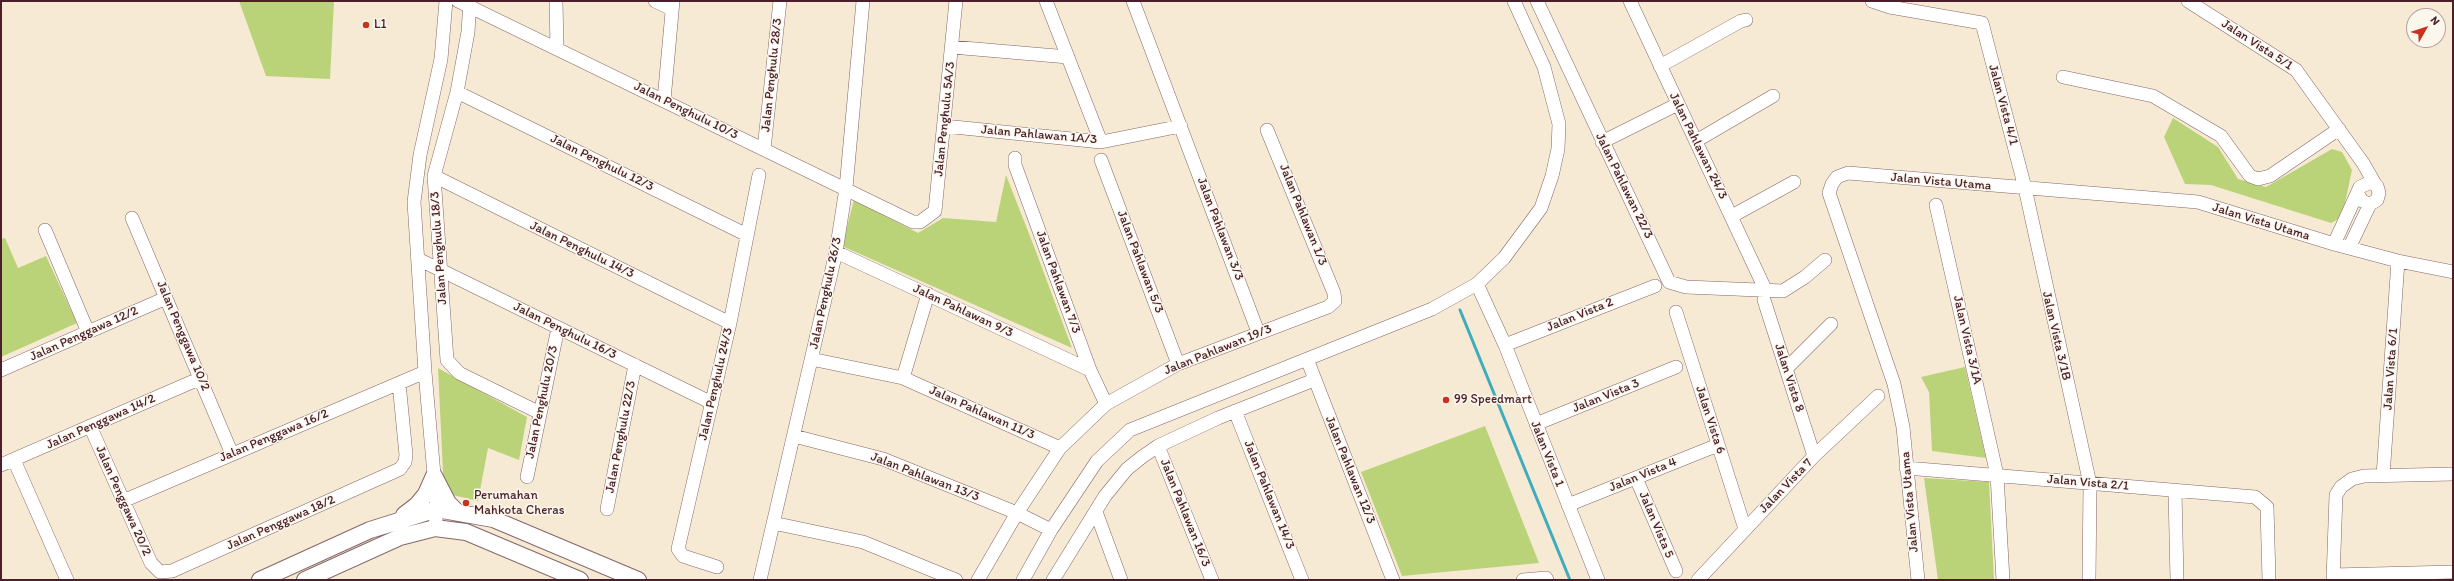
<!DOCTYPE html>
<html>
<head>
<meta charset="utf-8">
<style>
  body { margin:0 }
  #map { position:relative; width:2454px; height:581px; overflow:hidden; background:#f6ead4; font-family:Itim,sans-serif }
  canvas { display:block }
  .frame { position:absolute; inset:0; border:2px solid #4a1f2b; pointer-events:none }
  .north { position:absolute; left:2406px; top:8px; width:40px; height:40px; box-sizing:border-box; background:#fbf7ec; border:1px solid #b4a19f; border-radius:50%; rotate:51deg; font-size:11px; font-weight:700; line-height:16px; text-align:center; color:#4a1f2b }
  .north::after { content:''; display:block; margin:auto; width:14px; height:18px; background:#c8321e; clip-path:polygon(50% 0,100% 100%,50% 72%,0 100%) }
</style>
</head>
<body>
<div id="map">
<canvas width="2454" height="581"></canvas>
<div class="frame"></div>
<div class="north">N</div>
</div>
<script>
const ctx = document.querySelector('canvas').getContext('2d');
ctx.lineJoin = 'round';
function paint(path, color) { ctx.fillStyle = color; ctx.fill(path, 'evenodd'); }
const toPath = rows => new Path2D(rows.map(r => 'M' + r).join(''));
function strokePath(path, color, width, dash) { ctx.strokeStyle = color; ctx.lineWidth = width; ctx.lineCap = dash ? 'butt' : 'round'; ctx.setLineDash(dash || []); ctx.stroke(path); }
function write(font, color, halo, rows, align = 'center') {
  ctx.font = font + ' Itim,sans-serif'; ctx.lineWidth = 3; ctx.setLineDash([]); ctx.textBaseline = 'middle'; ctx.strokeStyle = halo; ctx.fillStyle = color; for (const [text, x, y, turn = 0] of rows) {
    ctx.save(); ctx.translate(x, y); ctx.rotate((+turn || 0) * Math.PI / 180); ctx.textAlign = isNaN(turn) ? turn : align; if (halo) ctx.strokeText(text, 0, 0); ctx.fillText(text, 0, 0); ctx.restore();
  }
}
paint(toPath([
  [239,1,334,1,330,79,266,76],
  [2173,118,2218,147,2238,179,2266,187,2332,149,2342,152,2352,170,2342,217,2331,223,2211,185,2185,184,2164,137],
  [1006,175,1035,249,1072,348,842,246,854,200,918,233,943,218,996,222],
  [5,238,18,268,46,256,77,323,1,357,1,239],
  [1965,367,1986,458,1932,451,1929,392,1921,377],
  [438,368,527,417,519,460,488,448,478,501,444,493],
  [1485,426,1539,563,1402,576,1361,472],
  [1924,478,1989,482,1994,580,1938,580]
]), '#bbd378');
strokePath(toPath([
  [1460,310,1570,580]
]), '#3facbe', 3);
const minor = toPath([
  [458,1,913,222,920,222,935,211,956,1],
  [470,1,468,32,457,92,434,176,447,360,459,373,540,413],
  [556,1,557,49],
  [655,1,672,9],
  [1046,1,1101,142],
  [1133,1,1258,332],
  [1537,1,1669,282,1686,287,1783,291,1805,277,1825,260],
  [1630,1,1766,291],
  [1872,1,1890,7,1982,23,2025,188,2090,484,2089,580],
  [2188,1,2296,70,2363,163,2375,184],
  [952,47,1068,57],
  [1660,66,1741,21,1746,20],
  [2063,77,2153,96,2221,136,2250,176,2258,179,2270,176,2339,129],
  [457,92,747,235],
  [664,100,673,1],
  [944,126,1101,142,1181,126],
  [1696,141,1773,96],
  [1602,142,1678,104],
  [764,149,780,1],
  [1015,158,1015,165,1090,370,1106,404],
  [1101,160,1178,364],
  [434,176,730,323],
  [1936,205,1997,475,2003,580],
  [1732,216,1794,182],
  [132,218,232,454],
  [45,230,88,332],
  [2334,244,2360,187,2371,182,2377,186,2379,193,2377,200,2370,204,2362,201,2358,194],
  [2349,248,2370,204],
  [836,252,1090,370],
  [418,259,712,403],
  [1477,284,1505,345,1598,580],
  [1764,300,1814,456],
  [1676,312,1745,529],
  [1505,345,1655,286],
  [811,359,903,378,1060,448],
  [1307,359,1393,580],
  [1786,369,1831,324],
  [1,370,166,298],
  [903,378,928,294],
  [1235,411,1302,580],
  [1536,424,1676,367],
  [90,426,151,563,160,572,172,571,400,469,405,462,406,455,399,383],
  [794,436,883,459,1017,513,1051,530],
  [1158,446,1212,580],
  [14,460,67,580],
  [1,465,201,378],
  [1906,468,2255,497,2267,507,2269,580],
  [2383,476,2398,261],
  [527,477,558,328],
  [1636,478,1676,571],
  [2175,491,2177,580],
  [123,501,425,372],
  [1568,505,1718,445],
  [607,509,635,365],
  [1096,512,1121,580],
  [773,523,863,542,956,580],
  [435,528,437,509,425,372,414,202,420,155,441,59,446,1],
  [717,567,683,556,678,549,730,323,759,175],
  [2333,575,2453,572],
  [760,580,836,252,846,188,863,1],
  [978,580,1017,513,1060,448,1106,404,1178,364,1328,307,1335,301,1334,293,1267,130],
  [1023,580,1051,530,1097,461,1130,430,1432,309,1477,284,1504,258,1541,208,1552,176,1558,149,1559,124,1544,67,1514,1],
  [1053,580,1105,496,1127,469,1142,457,1158,446,1218,418,1314,380],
  [1523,580,1546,578,1547,580],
  [1698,580,1814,456,1878,396],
  [1918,580,1903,427,1894,384,1829,193,1832,184,1837,177,1848,173,2198,202,2334,244,2398,261,2453,272],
  [2333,580,2336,495,2341,487,2352,479,2364,476,2453,474]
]);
const major = toPath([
  [434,476,448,503,458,513],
  [404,515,417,505,426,494,434,476],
  [260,580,370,530,437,509,493,519,638,580],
  [305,580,400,537,435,528,466,532,580,580]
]);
strokePath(minor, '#866666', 14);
strokePath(major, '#866666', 18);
strokePath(minor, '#fff', 13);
strokePath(major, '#fff', 16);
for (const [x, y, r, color] of [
  [366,25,4,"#c8321e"],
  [1446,400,4,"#c8321e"],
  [466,503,4,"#c8321e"]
]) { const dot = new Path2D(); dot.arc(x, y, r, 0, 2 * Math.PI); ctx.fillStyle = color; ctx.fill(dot); strokePath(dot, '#fbf7ec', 1.5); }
write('13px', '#4a1f2b', '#fbf7ec', [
  ["L1",374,25],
  ["99 Speedmart",1454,400],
  ["Perumahan",474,496],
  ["Mahkota Cheras",474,511]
], 'left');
write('13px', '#4a1f2b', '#fbf7ec', [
  ["Jalan Vista 5/1",2257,45,33],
  ["Jalan Penghulu 28/3",772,75,-84],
  ["Jalan Vista 4/1",2003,105,75],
  ["Jalan Penghulu 10/3",686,111,26],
  ["Jalan Penghulu 5A/3",945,119,-84],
  ["Jalan Pahlawan 1A/3",1039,135,5],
  ["Jalan Pahlawan 24/3",1698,146,64],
  ["Jalan Penghulu 12/3",602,163,26],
  ["Jalan Vista Utama",1941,182,5],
  ["Jalan Pahlawan 22/3",1624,186,64],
  ["Jalan Pahlawan 1/3",1303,215,68],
  ["Jalan Vista Utama",2261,222,17],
  ["Jalan Pahlawan 3/3",1220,229,69],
  ["Jalan Penghulu 18/3",439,248,-94],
  ["Jalan Penghulu 14/3",582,250,26],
  ["Jalan Pahlawan 5/3",1140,262,69],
  ["Jalan Pahlawan 7/3",1058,282,70],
  ["Jalan Penghulu 26/3",826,293,-78],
  ["Jalan Pahlawan 9/3",963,311,25],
  ["Jalan Vista 2",1580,315,-22],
  ["Jalan Penghulu 16/3",565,331,26],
  ["Jalan Penggawa 12/2",84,334,-24],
  ["Jalan Penggawa 10/2",183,336,67],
  ["Jalan Vista 3/1B",2056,336,77],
  ["Jalan Vista 3/1A",1967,340,77],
  ["Jalan Pahlawan 19/3",1218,350,-22],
  ["Jalan Vista 6/1",2391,369,-86],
  ["Jalan Vista 8",1789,378,72],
  ["Jalan Penghulu 24/3",716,384,-77],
  ["Jalan Vista 3",1606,396,-22],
  ["Jalan Penghulu 20/3",542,402,-78],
  ["Jalan Pahlawan 11/3",982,413,24],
  ["Jalan Vista 6",1710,420,72],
  ["Jalan Penggawa 14/2",101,422,-24],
  ["Jalan Penggawa 16/2",274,436,-23],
  ["Jalan Penghulu 22/3",621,437,-79],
  ["Jalan Vista 1",1547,454,68],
  ["Jalan Pahlawan 12/3",1350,470,68],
  ["Jalan Vista 4",1643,475,-22],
  ["Jalan Pahlawan 13/3",925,477,21],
  ["Jalan Vista 2/1",2088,483,5],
  ["Jalan Vista 7",1786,486,-46],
  ["Jalan Pahlawan 14/3",1269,495,68],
  ["Jalan Penggawa 20/2",123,501,66],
  ["Jalan Vista Utama",1910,502,-95],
  ["Jalan Pahlawan 16/3",1185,513,68],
  ["Jalan Penggawa 18/2",281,523,-24],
  ["Jalan Vista 5",1656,525,67]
]);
</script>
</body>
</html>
